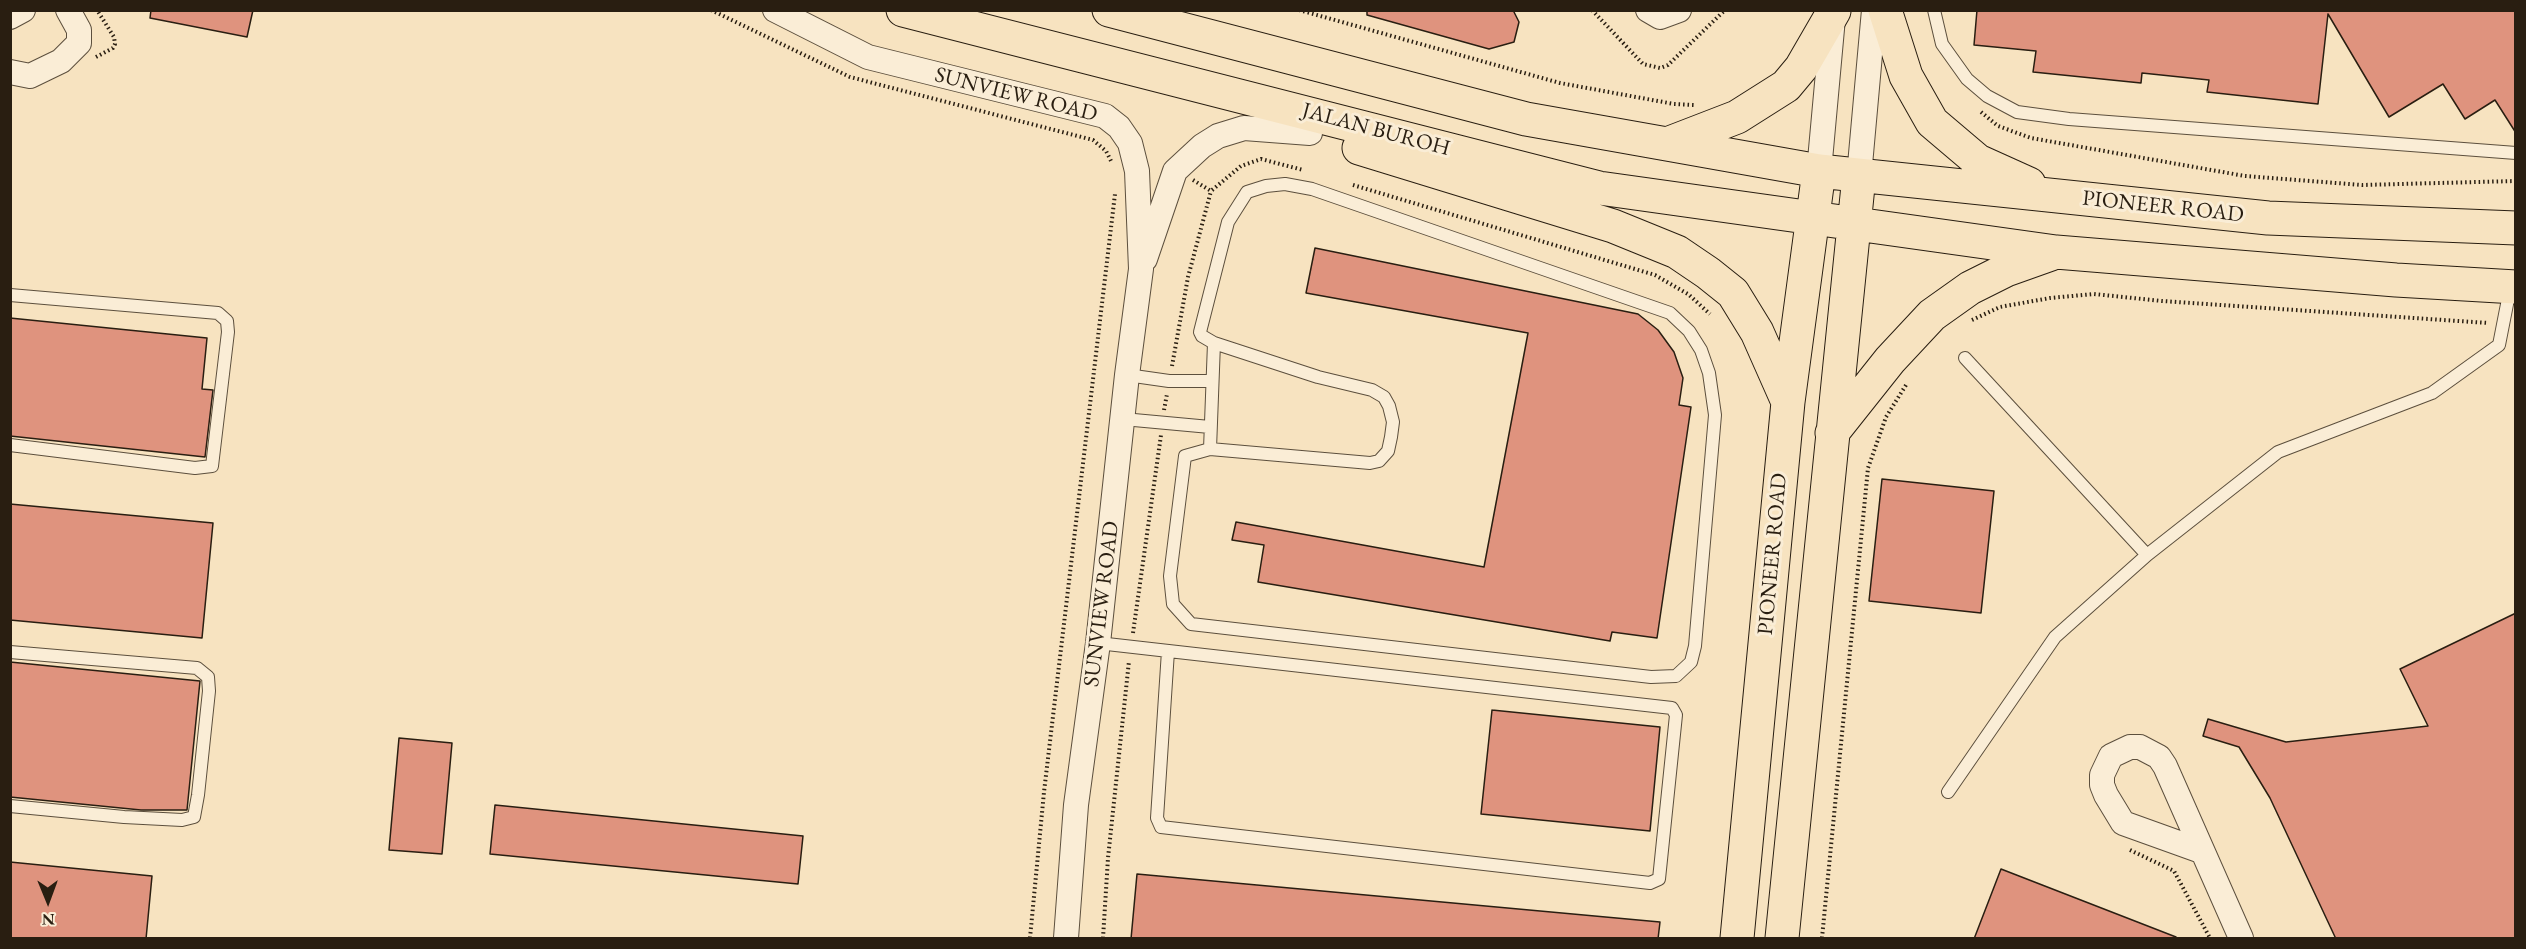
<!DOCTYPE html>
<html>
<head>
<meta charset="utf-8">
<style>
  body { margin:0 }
  #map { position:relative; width:2526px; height:949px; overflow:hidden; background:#f7e3c0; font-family:"EB Garamond",serif }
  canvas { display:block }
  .frame { position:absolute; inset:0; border:12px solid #291e11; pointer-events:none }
  .north { position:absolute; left:18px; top:871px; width:60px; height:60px; -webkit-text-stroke:4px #faedd6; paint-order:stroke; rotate:179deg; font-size:16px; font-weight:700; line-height:24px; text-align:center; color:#291e11 }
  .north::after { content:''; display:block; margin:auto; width:21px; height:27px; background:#291e11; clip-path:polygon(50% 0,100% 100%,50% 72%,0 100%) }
</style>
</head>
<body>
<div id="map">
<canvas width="2526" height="949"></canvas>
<div class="frame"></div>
<div class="north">N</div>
</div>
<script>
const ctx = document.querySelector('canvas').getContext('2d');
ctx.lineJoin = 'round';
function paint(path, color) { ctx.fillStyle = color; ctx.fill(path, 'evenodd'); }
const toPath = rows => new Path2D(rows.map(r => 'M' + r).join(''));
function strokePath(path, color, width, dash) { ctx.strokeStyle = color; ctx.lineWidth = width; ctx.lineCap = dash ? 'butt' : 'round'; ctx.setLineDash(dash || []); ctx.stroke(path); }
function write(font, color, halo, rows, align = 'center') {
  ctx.font = font + ' "EB Garamond",serif'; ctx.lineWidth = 6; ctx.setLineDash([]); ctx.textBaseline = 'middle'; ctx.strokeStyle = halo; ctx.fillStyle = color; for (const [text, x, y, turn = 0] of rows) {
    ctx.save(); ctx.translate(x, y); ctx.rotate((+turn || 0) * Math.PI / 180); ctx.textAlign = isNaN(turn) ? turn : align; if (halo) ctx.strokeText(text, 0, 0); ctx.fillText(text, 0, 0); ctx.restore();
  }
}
const building = toPath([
  [151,10,253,10,247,37,150,18,151,10],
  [1367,10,1513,10,1519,22,1514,42,1489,49,1367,15,1367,10],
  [1977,10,2516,10,2516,133,2495,100,2465,119,2443,84,2389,117,2328,14,2318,104,2207,92,2209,80,2142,73,2141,83,2033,72,2036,51,1974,45,1977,10],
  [1315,248,1638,314,1658,330,1674,352,1683,378,1679,405,1691,407,1657,638,1612,632,1610,641,1258,582,1264,545,1232,540,1236,522,1484,567,1528,333,1306,293,1315,248],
  [10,318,207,338,202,389,213,390,205,457,10,436,10,318],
  [1882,479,1994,491,1981,613,1869,601,1882,479],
  [10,504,213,523,202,638,10,620,10,504],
  [2516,613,2516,939,2336,939,2270,798,2239,747,2203,736,2208,719,2286,742,2428,726,2400,669,2516,613],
  [10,662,200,681,187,810,141,810,10,797,10,662],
  [1492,710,1660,727,1650,831,1481,814,1492,710],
  [399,738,452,743,442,854,389,850,399,738],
  [495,805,803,836,798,884,490,854,495,805],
  [10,862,152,876,146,939,10,939,10,862],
  [2001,869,2176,937,2176,939,1974,939,2001,869],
  [1137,874,1660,922,1658,939,1131,939,1137,874]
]);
paint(building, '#df937e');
strokePath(building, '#291e11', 1.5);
const lane = toPath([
  [1934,10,1942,44,1967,79,1987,96,2017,112,2069,119,2516,153],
  [10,295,218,313,227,321,228,332,212,466,195,468,10,445],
  [1965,358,2147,555],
  [1127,375,1169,381,1211,381],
  [1123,419,1210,427],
  [1210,449,1370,463,1379,461,1388,451,1391,437,1393,422,1389,406,1384,397,1372,390,1318,377,1214,343,1202,336,1200,332,1228,222,1247,192,1266,186,1285,184,1312,189,1670,313,1689,331,1701,350,1709,373,1715,415,1695,646,1691,662,1676,676,1651,677,1191,624,1173,604,1170,576,1185,456,1210,449,1214,343],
  [1098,643,1672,708,1676,715,1659,879,1650,883,1161,827,1157,818,1168,651],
  [10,652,197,668,208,677,209,691,198,795,194,817,182,820,124,817,10,806],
  [1948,792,2055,637,2147,555,2278,452,2432,393,2499,345,2510,289]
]);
const street = toPath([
  [775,10,868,57,1105,116,1119,127,1130,143,1137,171,1141,269,1127,375,1098,643,1076,805,1066,938],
  [1648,10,1660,17,1679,10],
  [10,17,23,10],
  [10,72,30,76,61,61,79,43,79,30,68,10],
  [1819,171,1833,18],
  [1859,176,1874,10],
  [1145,259,1175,171,1202,146,1218,136,1244,128,1310,133],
  [2201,851,2123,823,2106,795,2102,785,2102,775,2111,756,2130,747,2140,747,2159,757,2165,766,2241,938]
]);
const primary = toPath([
  [903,10,1599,188,2056,252,2396,280,2516,287],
  [1109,10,1526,119,1819,171,2268,218,2516,228],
  [1885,10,1906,76,1932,122,1978,161,2029,184],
  [1667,144,1737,117,1786,86,1801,68,1834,11],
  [1359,148,1613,226,1677,252,1708,273,1733,293,1757,332,1788,402],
  [1832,433,1890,360,1932,315,1970,288,2006,270,2051,254],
  [1737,938,1788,402,1819,171],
  [1782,938,1859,176]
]);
strokePath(lane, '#5c4f3d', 14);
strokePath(street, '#5c4f3d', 26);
strokePath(primary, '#291e11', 35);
strokePath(toPath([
  [711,10,850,77,1093,140,1106,151,1111,161],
  [1299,10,1560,83,1674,104,1694,105],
  [1592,10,1643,64,1660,68,1668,65,1725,10],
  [96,57,113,48,115,44,114,37,97,10],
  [1981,112,1998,126,2031,138,2245,176,2362,185,2516,181],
  [1193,180,1211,191,1241,166,1261,159,1303,170],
  [1353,185,1655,275,1688,294,1710,314],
  [1972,320,2000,307,2050,298,2094,294,2162,301,2488,323],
  [1172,366,1188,277,1211,191],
  [1164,410,1167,394],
  [1133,633,1161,435],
  [2130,850,2174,871,2210,938],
  [1030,938,1044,792,1115,194],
  [1103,938,1108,858,1129,661],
  [1822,938,1868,468,1886,417,1906,385]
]), '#291e11', 4, [1.5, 3]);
strokePath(lane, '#faedd6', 12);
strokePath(street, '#faedd6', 24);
strokePath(primary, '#f7e3c0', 33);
write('22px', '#291e11', '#faedd6', [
  ["SUNVIEW ROAD",1016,95,14],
  ["JALAN BUROH",1376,130,15],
  ["PIONEER ROAD",2163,207,6],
  ["PIONEER ROAD",1773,554,-85],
  ["SUNVIEW ROAD",1102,604,-83]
]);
</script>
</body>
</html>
